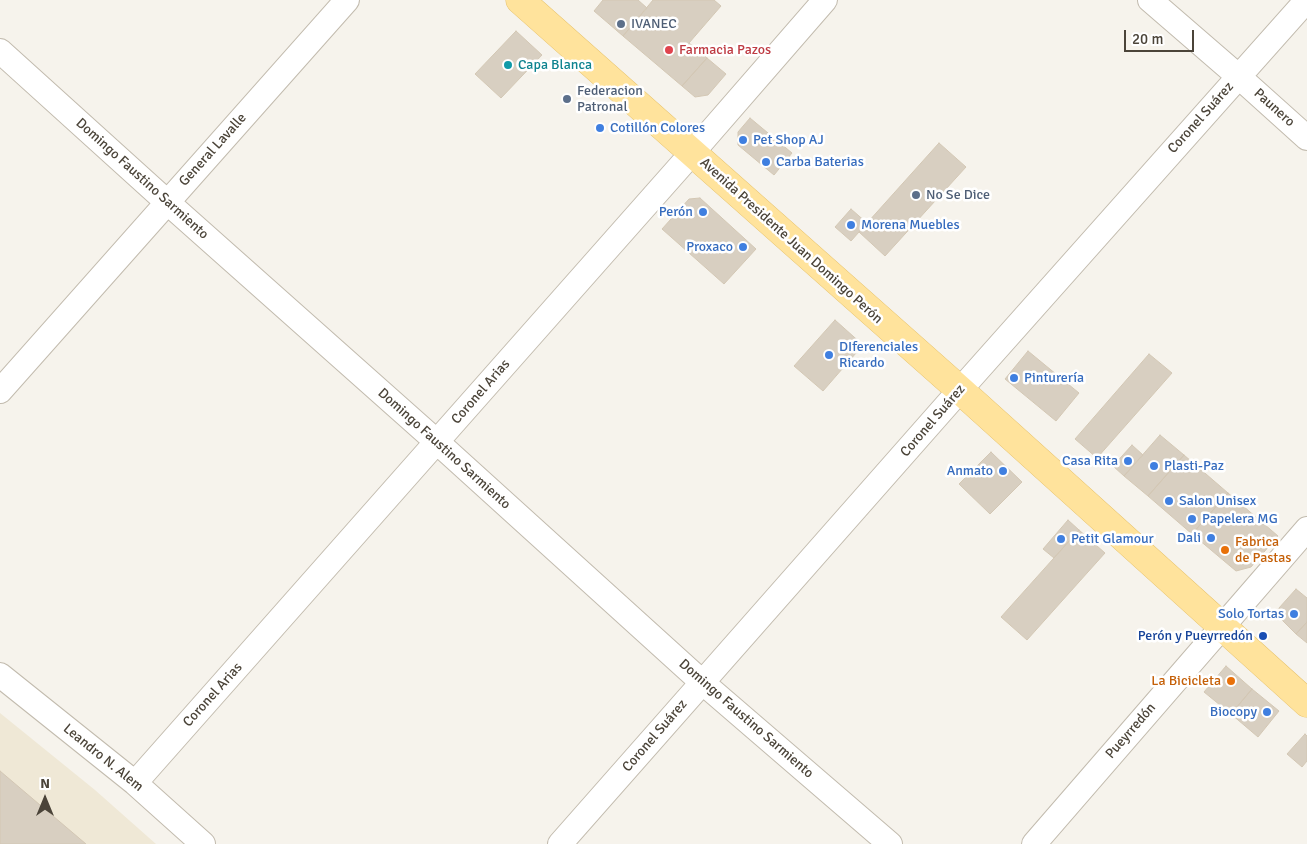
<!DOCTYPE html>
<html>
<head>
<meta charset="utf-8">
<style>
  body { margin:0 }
  #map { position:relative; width:1307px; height:844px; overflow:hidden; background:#f6f3ec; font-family:Signika,sans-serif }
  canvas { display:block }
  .north { position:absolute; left:20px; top:774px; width:50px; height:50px; -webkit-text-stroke:4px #fff; paint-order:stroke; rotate:0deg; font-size:14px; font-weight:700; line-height:20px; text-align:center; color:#4b4439 }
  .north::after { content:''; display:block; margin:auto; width:18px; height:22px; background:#4b4439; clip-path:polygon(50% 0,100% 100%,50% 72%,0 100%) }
  .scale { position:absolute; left:1124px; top:30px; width:70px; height:22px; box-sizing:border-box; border:2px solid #4b4439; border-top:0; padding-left:6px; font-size:15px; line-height:18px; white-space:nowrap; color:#4b4439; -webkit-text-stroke:4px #fff; paint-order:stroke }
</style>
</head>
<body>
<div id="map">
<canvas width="1307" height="844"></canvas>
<div class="north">N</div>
<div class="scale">20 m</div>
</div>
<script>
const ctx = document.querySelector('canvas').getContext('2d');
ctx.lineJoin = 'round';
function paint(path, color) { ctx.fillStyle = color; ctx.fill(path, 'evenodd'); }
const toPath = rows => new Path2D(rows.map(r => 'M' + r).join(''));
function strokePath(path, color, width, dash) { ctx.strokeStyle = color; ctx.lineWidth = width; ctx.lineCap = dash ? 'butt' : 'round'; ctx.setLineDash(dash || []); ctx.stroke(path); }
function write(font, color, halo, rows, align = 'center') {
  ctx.font = font + ' Signika,sans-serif'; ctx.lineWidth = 5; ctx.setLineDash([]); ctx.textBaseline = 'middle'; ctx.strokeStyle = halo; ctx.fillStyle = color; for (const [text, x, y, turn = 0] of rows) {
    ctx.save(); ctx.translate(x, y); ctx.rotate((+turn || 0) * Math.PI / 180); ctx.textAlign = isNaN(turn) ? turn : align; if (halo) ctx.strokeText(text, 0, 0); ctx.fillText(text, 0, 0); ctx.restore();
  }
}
paint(toPath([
  [0,713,95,790,156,844,0,844]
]), '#efe8d6');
const building = toPath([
  [603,0,638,0,647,8,623,36,594,11,603,0],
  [653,0,714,0,721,6,689,43,707,58,682,86,623,36,653,0],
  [516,31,542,55,501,98,475,74,516,31],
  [707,58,726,74,708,95,695,97,682,86,707,58],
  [750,118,792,153,774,175,738,145,738,132,750,118],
  [939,143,966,167,885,256,859,232,939,143],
  [700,198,756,249,724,284,662,229,689,199,700,198],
  [851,209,867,223,851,241,835,227,851,209],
  [835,320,863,345,823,391,794,366,835,320],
  [1028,351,1079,393,1056,421,1005,379,1028,351],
  [1149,354,1172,373,1097,458,1075,439,1149,354],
  [1160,435,1184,455,1148,496,1124,476,1160,435],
  [1132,445,1143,455,1124,476,1113,466,1132,445],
  [991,452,1022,482,990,514,959,484,991,452],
  [1184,455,1228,493,1192,534,1148,496,1184,455],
  [1228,493,1278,536,1251,567,1236,571,1192,534,1228,493],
  [1068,520,1079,530,1054,558,1043,549,1068,520],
  [1079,530,1105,553,1027,640,1001,617,1079,530],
  [1296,589,1307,598,1307,622,1296,634,1282,620,1279,608,1296,589],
  [1307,622,1307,643,1296,634,1307,622],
  [1226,666,1252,689,1231,714,1204,692,1226,666],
  [1252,689,1279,711,1258,737,1231,714,1252,689],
  [1305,734,1307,736,1307,761,1302,767,1287,754,1305,734],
  [0,771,86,844,0,844,0,771]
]);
paint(building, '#d8cfc1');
strokePath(building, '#d3c7b4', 1);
const minor = toPath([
  [1150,0,1238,76,1307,138],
  [0,51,167,202,437,442,703,683,890,844],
  [0,391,347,0],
  [0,675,135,783,203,844],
  [135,783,692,153,825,0],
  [560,844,960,390,1307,0],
  [1034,844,1307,529]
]);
const major = toPath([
  [520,0,960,390,1307,703]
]);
strokePath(minor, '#c2bbae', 26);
strokePath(major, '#e6c16a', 29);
strokePath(minor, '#fff', 24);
strokePath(major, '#ffe39c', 28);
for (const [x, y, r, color] of [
  [621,24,5,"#5c6f8a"],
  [669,50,5,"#e0444e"],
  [508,65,5,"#0f9aa8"],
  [567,99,5,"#5c6f8a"],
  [600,128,5,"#3f7fe0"],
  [743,140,5,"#3f7fe0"],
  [766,162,5,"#3f7fe0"],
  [916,195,5,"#5c6f8a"],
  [703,212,5,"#3f7fe0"],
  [851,225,5,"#3f7fe0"],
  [743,247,5,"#3f7fe0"],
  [829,355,5,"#3f7fe0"],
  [1014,378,5,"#3f7fe0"],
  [1128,461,5,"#3f7fe0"],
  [1154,466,5,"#3f7fe0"],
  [1003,471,5,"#3f7fe0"],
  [1169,501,5,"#3f7fe0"],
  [1192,519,5,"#3f7fe0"],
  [1211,538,5,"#3f7fe0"],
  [1061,539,5,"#3f7fe0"],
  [1225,550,5,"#e8710a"],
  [1294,614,5,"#3f7fe0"],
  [1263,636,5,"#1a4fb4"],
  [1231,681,5,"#e8710a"],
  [1267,712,5,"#3f7fe0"]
]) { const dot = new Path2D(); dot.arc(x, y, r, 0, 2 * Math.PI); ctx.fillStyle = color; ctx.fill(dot); strokePath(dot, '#fff', 2); }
write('14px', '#4e5e75', '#fff', [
  ["IVANEC",631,24],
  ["Federacion",577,91],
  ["Patronal",577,107],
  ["No Se Dice",926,195]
], 'left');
write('14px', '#be3a42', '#fff', [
  ["Farmacia Pazos",679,50]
], 'left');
write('14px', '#0d838f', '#fff', [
  ["Capa Blanca",518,65]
], 'left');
write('14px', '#4b4439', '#fff', [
  ["Paunero",1274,108,42],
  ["Coronel Suárez",1201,118,-48],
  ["General Lavalle",213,150,-48],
  ["Domingo Faustino Sarmiento",142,179,42],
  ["Avenida Presidente Juan Domingo Perón",791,241,42],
  ["Coronel Arias",481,392,-49],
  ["Coronel Suárez",933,421,-49],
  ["Domingo Faustino Sarmiento",444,449,42],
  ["Coronel Arias",213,695,-48],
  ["Domingo Faustino Sarmiento",746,719,41],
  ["Pueyrredón",1131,731,-49],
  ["Coronel Suárez",655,736,-49],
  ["Leandro N. Alem",103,758,39]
]);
write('14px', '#366cbe', '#fff', [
  ["Cotillón Colores",610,128],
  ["Pet Shop AJ",753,140],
  ["Carba Baterias",776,162],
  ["Perón",693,212,"right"],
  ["Morena Muebles",861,225],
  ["Proxaco",733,247,"right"],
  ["DIferenciales",839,347],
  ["Ricardo",839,363],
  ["Pinturería",1024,378],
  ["Casa Rita",1118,461,"right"],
  ["Plasti-Paz",1164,466],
  ["Anmato",993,471,"right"],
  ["Salon Unisex",1179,501],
  ["Papelera MG",1202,519],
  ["Dali",1201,538,"right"],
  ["Petit Glamour",1071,539],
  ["Solo Tortas",1284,614,"right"],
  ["Biocopy",1257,712,"right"]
], 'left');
write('14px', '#c56008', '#fff', [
  ["Fabrica",1235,542],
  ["de Pastas",1235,558],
  ["La Bicicleta",1221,681,"right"]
], 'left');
write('14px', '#164399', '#fff', [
  ["Perón y Pueyrredón",1253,636]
], 'right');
</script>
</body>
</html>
